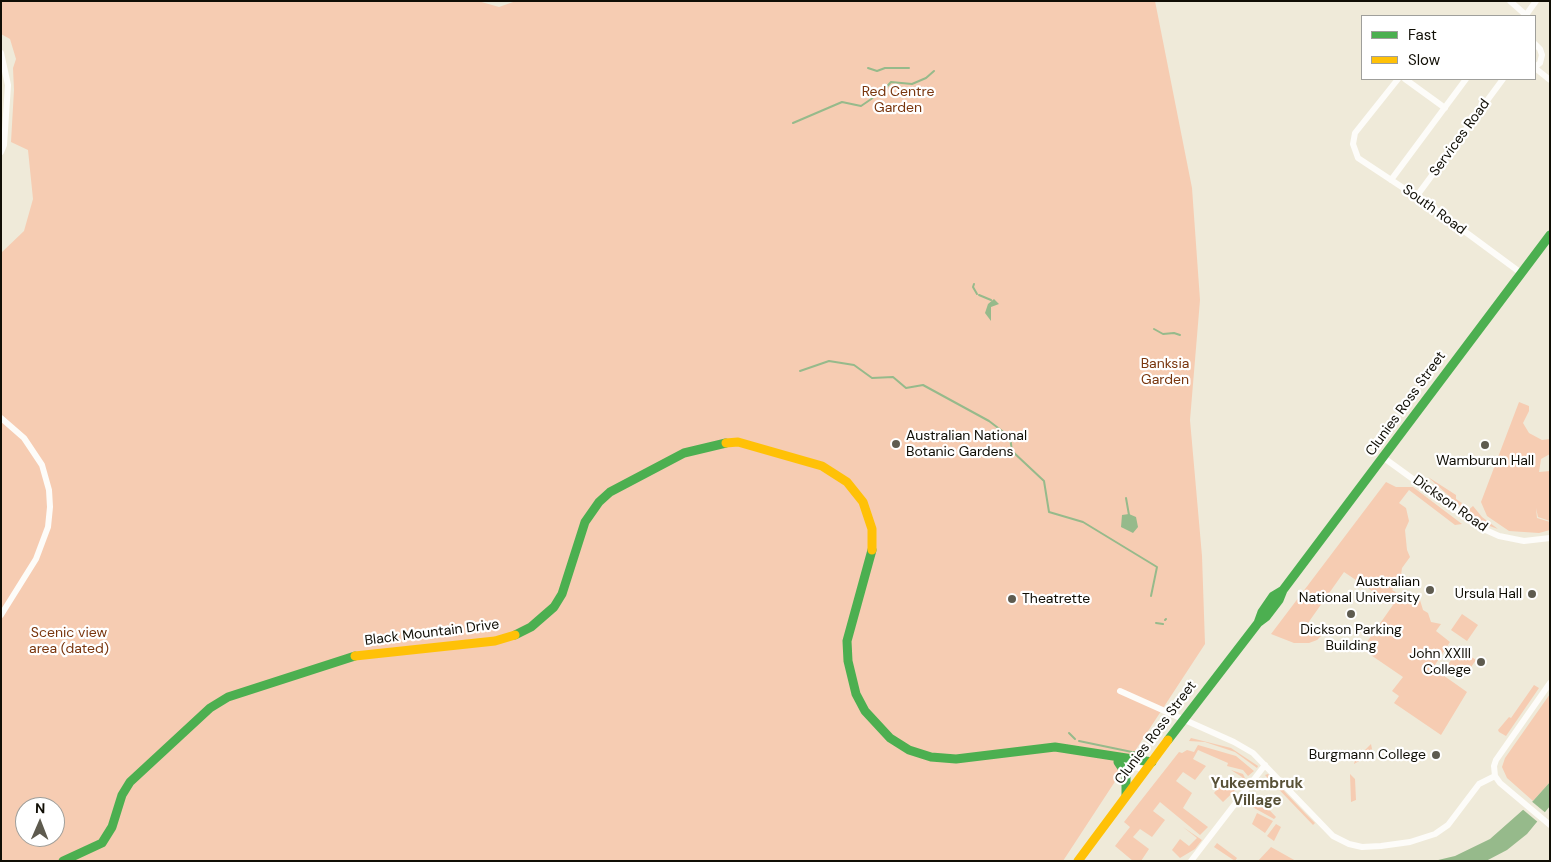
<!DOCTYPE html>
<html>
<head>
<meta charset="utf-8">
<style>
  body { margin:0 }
  #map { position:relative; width:1551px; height:862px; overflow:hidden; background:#efead9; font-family:"DM Sans",sans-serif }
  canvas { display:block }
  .frame { position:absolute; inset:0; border:2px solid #100e05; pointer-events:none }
  .legend { position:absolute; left:1361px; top:15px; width:175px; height:65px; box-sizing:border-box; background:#fff; border:1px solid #9f9f9b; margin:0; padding:6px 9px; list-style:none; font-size:15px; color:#100e05 }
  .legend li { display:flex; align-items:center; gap:10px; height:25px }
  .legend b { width:25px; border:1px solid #9f9f9b }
  .north { position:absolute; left:15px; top:797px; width:50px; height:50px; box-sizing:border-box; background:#fff; border:1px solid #9f9f9b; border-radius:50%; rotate:1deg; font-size:14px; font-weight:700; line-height:20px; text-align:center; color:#100e05 }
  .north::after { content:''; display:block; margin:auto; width:18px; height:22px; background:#5e5b4f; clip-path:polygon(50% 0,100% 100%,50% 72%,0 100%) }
</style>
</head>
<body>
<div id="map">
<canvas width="1551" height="862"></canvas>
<div class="frame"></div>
<ul class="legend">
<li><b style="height:6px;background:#4caf50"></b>Fast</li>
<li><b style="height:6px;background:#ffc107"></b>Slow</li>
</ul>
<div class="north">N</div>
</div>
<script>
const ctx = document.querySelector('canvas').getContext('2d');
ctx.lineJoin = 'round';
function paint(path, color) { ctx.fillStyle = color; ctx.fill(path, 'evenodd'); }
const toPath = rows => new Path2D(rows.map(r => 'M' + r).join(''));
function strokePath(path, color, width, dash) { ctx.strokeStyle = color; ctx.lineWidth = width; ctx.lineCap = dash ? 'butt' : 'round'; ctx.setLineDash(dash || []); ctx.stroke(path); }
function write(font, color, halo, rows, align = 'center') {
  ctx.font = font + ' "DM Sans",sans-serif'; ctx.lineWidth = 4.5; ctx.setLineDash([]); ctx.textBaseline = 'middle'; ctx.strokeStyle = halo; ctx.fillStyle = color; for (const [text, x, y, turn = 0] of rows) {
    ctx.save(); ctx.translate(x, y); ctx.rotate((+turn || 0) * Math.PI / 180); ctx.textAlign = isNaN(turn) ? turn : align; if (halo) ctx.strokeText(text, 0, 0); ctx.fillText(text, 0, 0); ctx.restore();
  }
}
paint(toPath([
  [1,1,478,1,499,7,516,1,1155,1,1192,188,1200,300,1190,420,1202,556,1205,644,1063,861,1,861,1,253,24,231,33,199,28,150,11,142,14,90,13,68,16,59,10,39,1,34],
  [25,807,55,807,55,837,25,837],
  [1519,402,1529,406,1529,411,1523,423,1529,433,1542,440,1550,439,1550,454,1541,459,1539,472,1550,471,1550,521,1538,517,1536,508,1537,518,1550,522,1550,530,1539,533,1509,531,1487,516,1481,502],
  [1428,477,1456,495,1456,499,1462,503,1460,506],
  [1386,482,1396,487,1413,487,1462,524,1455,525,1409,490,1399,503,1406,508,1409,521,1405,530,1407,550,1410,557,1402,568,1401,575,1392,590,1412,601,1419,597,1423,610,1428,613,1431,622,1441,624,1436,631,1450,642,1433,668,1467,692,1441,735,1394,703,1399,696,1392,691,1403,677,1362,649,1393,605,1344,572,1308,623,1323,634,1317,640,1309,643,1294,643,1271,634],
  [1473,506,1482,517,1498,529,1487,525,1466,512],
  [1462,614,1478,625,1467,641,1451,630],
  [1459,648,1476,660,1464,677,1447,666],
  [1534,685,1539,688,1506,736,1499,732,1498,730,1509,717,1511,718],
  [1550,694,1550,782,1533,801,1507,778,1502,767,1505,758],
  [1191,738,1231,748,1258,766,1257,768,1235,752,1205,742,1189,741],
  [1371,744,1372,749,1366,757,1354,764,1355,760],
  [1198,745,1236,756,1254,771,1248,776,1243,770,1227,766,1228,763,1198,750,1193,759,1206,766,1195,780,1183,772,1176,781,1192,793,1183,808,1208,827,1200,835,1160,802,1153,811,1165,820,1152,837,1140,829,1133,837,1149,849,1141,861,1133,861,1115,846,1130,827,1124,822,1179,752,1182,753,1187,750,1194,752],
  [1231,770,1243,774,1246,780,1223,802,1214,793,1224,781,1236,786,1242,777],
  [1268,774,1304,812,1315,823,1313,825,1265,775],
  [1350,774,1355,779,1356,800,1351,802],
  [1258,798,1276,817,1274,819,1247,804,1248,801,1255,802],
  [1257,813,1273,821,1265,833,1252,824],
  [1276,824,1281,827,1274,841,1267,836],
  [1183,827,1202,840,1195,849,1180,858,1172,850,1180,839,1189,846,1197,838],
  [1217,843,1237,858,1235,861,1214,847],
  [1271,847,1296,861,1258,861]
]), '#f6ccb2');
paint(toPath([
  [994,299,999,304,991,307,991,321,985,313,988,304],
  [1129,514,1136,517,1138,527,1133,533,1121,527,1122,515],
  [1550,782,1550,806,1527,834,1507,850,1486,861,1434,861,1455,856,1490,839,1533,801]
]), '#96ba8b');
paint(toPath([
  [1530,800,1547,814,1539,823,1521,808]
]), '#efead9');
strokePath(toPath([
  [868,68,877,71,885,68,909,68],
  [793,123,842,102,861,106,883,91,891,82,912,84,926,78,934,71],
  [974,284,973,287,977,294],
  [979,295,991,300],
  [1154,329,1163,334,1174,333,1180,335],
  [800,371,829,361,854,365,872,378,893,377,906,388,923,385,989,421,1010,437,1012,451,1044,481,1049,512,1083,522,1157,567,1151,596],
  [1126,498,1129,515],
  [1165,620,1166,619],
  [1156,623,1163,624],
  [1069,733,1075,739],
  [1079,741,1132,752,1139,752,1148,748]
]), '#96ba8b', 2);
strokePath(toPath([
  [1510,1,1527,16],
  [1526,15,1536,1],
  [1535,44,1540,49,1542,55,1540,63,1535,67],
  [1,53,8,85,4,145,1,152],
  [1535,68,1550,80],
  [1398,79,1355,133,1353,144,1358,158,1429,205,1521,273],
  [1405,79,1445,108],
  [1391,180,1466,79],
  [1416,197,1503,79],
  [1,418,24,438,42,465,49,490,50,507,48,527,36,559,1,615],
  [1384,458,1479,527,1499,536,1524,541,1550,538],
  [1550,683,1496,760,1494,766,1495,776,1500,783,1550,825],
  [1120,691,1234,742,1253,753,1333,836,1349,844,1362,847,1381,846,1410,842,1435,834,1448,825,1479,784,1495,776],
  [1118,762,1146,770],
  [1191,861,1265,765]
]), '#fdfcf9', 6);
strokePath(toPath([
  [872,550,847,641,848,661,856,694,865,711,890,738,909,750,931,757,956,759,1055,747,1152,762],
  [1258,623,1262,612,1273,596,1283,590],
  [515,635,531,627,554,607,562,594,585,522,599,502,610,492,684,453,726,443],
  [1168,740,1258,623,1266,617,1279,600,1283,590,1550,235],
  [1118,762,1126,774,1126,795],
  [63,861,102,843,112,827,122,795,130,782,210,708,228,697,355,656]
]), '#4caf50', 9);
strokePath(toPath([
  [726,443,738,442,822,466,847,482,863,502,872,529,872,550],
  [355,656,495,641,515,635],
  [1078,861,1168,740]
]), '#ffc107', 9);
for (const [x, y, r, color] of [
  [896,444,5,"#5e5b4f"],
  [1485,445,5,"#5e5b4f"],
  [1430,590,5,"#5e5b4f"],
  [1532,594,5,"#5e5b4f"],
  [1012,599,5,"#5e5b4f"],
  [1351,614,5,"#5e5b4f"],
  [1481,662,5,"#5e5b4f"],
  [1436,755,5,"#5e5b4f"]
]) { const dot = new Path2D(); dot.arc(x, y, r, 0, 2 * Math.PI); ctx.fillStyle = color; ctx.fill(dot); strokePath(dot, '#fff', 2); }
write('14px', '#79360e', '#fff', [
  ["Red Centre",898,92],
  ["Garden",898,108],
  ["Banksia",1165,364],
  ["Garden",1165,380],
  ["Scenic view",69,633],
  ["area (dated)",69,649]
]);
write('14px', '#100e05', '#fff', [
  ["Services Road",1460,138,-54],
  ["South Road",1434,210,36],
  ["Clunies Ross Street",1406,404,-54],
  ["Dickson Road",1450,504,35],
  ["Black Mountain Drive",432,633,-7],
  ["Clunies Ross Street",1156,733,-53]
]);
write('14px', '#100e05', '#fff', [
  ["Australian National",906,436,"left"],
  ["Botanic Gardens",906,452,"left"],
  ["Wamburun Hall",1485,461,"center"],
  ["Australian",1420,582],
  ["National University",1420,598],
  ["Ursula Hall",1522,594],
  ["Theatrette",1022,599,"left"],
  ["Dickson Parking",1351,630,"center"],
  ["Building",1351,646,"center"],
  ["John XXIII",1471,654],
  ["College",1471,670],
  ["Burgmann College",1426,755]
], 'right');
write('bold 15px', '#585137', '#fff', [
  ["Yukeembruk",1257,784],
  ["Village",1257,801]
]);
</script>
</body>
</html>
